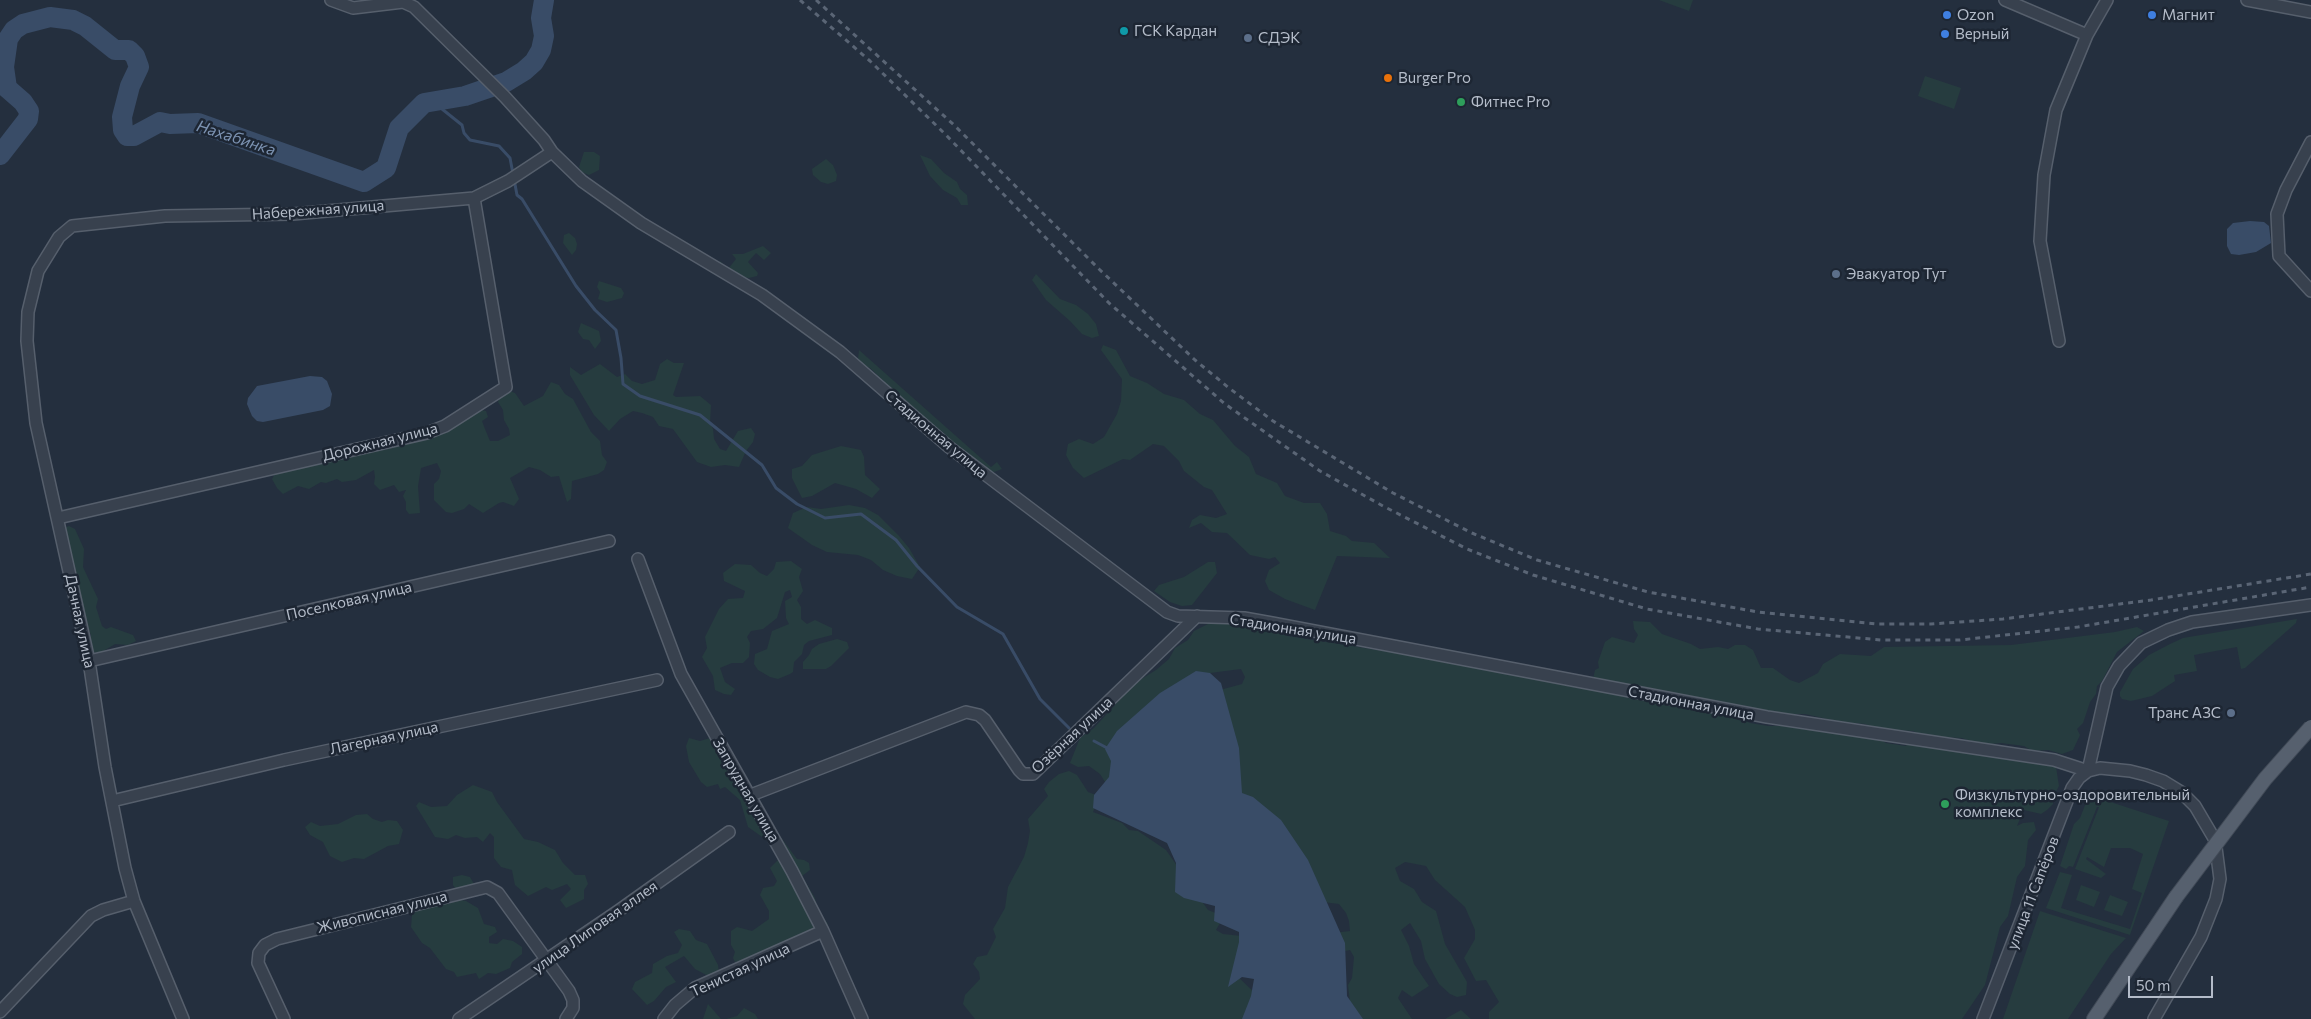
<!DOCTYPE html>
<html>
<head>
<meta charset="utf-8">
<style>
  body { margin:0 }
  #map { position:relative; width:2311px; height:1019px; overflow:hidden; background:#242f3e; font-family:Commissioner,sans-serif }
  canvas { display:block }
  .scale { position:absolute; left:2128px; top:976px; width:85px; height:22px; box-sizing:border-box; border:2px solid #b4bcc9; border-top:0; padding-left:6px; font-size:15px; line-height:18px; white-space:nowrap; color:#b4bcc9; -webkit-text-stroke:4px #1d2633; paint-order:stroke }
</style>
</head>
<body>
<div id="map">
<canvas width="2311" height="1019"></canvas>
<div class="scale">50 m</div>
</div>
<script>
const ctx = document.querySelector('canvas').getContext('2d');
ctx.lineJoin = 'round';
function paint(path, color) { ctx.fillStyle = color; ctx.fill(path, 'evenodd'); }
const toPath = rows => new Path2D(rows.map(r => 'M' + r).join(''));
function strokePath(path, color, width, dash) { ctx.strokeStyle = color; ctx.lineWidth = width; ctx.lineCap = dash ? 'butt' : 'round'; ctx.setLineDash(dash || []); ctx.stroke(path); }
function write(font, color, halo, rows, align = 'center') {
  ctx.font = font + ' Commissioner,sans-serif'; ctx.lineWidth = 5; ctx.setLineDash([]); ctx.textBaseline = 'middle'; ctx.strokeStyle = halo; ctx.fillStyle = color; for (const [text, x, y, turn = 0] of rows) {
    ctx.save(); ctx.translate(x, y); ctx.rotate((+turn || 0) * Math.PI / 180); ctx.textAlign = isNaN(turn) ? turn : align; if (halo) ctx.strokeText(text, 0, 0); ctx.fillText(text, 0, 0); ctx.restore();
  }
}
paint(toPath([
  [1659,0,1693,0,1689,11],
  [1925,76,1961,88,1954,109,1918,96],
  [584,152,594,152,600,156,599,170,589,175,582,172,579,167],
  [920,155,931,159,944,173,957,182,960,189,967,195,968,205,961,205,957,198,943,190,930,176],
  [826,159,833,165,837,175,836,181,828,184,821,182,813,175,812,169],
  [569,233,575,238,577,244,576,250,572,255,563,243,564,235],
  [763,246,771,253,764,260,756,253,748,262,758,273,757,276,749,278,741,277,720,265,720,261,728,269,736,259,732,254,743,254],
  [1036,274,1060,299,1076,305,1088,314,1096,324,1099,336,1092,338,1082,334,1070,321,1046,300,1032,280],
  [599,281,621,288,624,293,622,298,607,302,598,299,600,292,597,287],
  [581,323,599,331,601,341,595,349,589,340,583,339,578,332],
  [1103,345,1116,350,1130,376,1147,383,1164,394,1184,400,1200,414,1213,420,1235,446,1249,457,1256,474,1277,483,1285,496,1304,503,1320,503,1327,514,1330,531,1346,536,1352,541,1374,543,1390,558,1337,556,1315,610,1285,599,1269,590,1265,581,1269,570,1280,563,1275,557,1269,559,1250,555,1227,533,1212,532,1201,523,1189,528,1192,520,1200,515,1216,518,1227,514,1212,490,1204,487,1184,471,1179,461,1164,446,1153,444,1130,460,1123,459,1084,478,1073,468,1066,455,1068,444,1079,439,1093,444,1104,437,1117,414,1121,401,1122,379,1101,350],
  [859,350,991,467,997,462,1002,469,994,472,987,470,966,455,959,447,948,439,943,432,925,421,922,415,916,412,870,368,861,364,858,359],
  [667,359,674,363,684,363,673,395,676,397,700,396,711,405,710,423,713,429,714,439,720,449,726,451,738,431,751,428,755,434,753,442,746,451,739,467,725,465,711,467,697,462,673,429,659,426,653,417,642,413,633,411,620,419,609,431,594,415,570,375,570,367,581,375,600,364,617,377,625,374,632,381,642,384,655,380,660,364],
  [551,382,559,385,565,394,573,399,591,432,600,441,602,455,607,462,604,470,598,474,572,481,571,499,567,502,559,476,551,477,540,470,529,467,510,478,519,499,514,506,503,502,499,503,483,513,469,504,464,509,452,513,446,512,434,500,434,484,439,479,441,471,437,463,421,468,418,486,420,513,409,514,406,510,406,502,403,496,406,490,399,492,394,485,380,490,374,484,375,477,374,470,356,480,342,482,337,479,326,483,321,482,309,489,298,486,283,494,277,488,272,479,276,472,282,469,292,470,377,448,385,450,476,409,486,411,488,417,482,421,485,429,490,441,498,441,510,435,509,429,504,420,503,410,498,402,500,396,507,390,515,393,524,406,543,396],
  [841,446,861,450,864,457,865,475,880,489,872,498,856,489,835,483,812,496,802,498,792,478,792,469,802,466,812,455],
  [849,505,865,508,878,515,899,536,909,548,920,567,912,579,897,576,883,570,871,560,858,555,827,552,812,545,788,528,793,513,807,507,821,509],
  [69,526,75,529,84,549,83,567,98,599,96,607,102,626,106,629,111,627,133,635,136,641,128,645,115,644,100,653,92,652,88,643,91,635,83,617,84,609,64,528],
  [791,561,802,569,799,577,803,591,797,600,801,607,801,619,807,624,815,620,832,628,832,635,809,641,804,645,802,654,794,662,793,672,790,674,778,679,770,677,758,670,754,664,755,654,767,649,772,631,789,624,786,618,785,601,792,597,790,590,785,592,777,618,763,629,751,631,747,637,750,643,749,657,743,663,732,663,720,668,725,682,735,689,731,695,724,694,715,690,713,676,702,657,707,648,705,637,719,609,728,599,743,598,745,591,724,581,723,573,735,564,751,565,760,573,767,576,774,569,776,562],
  [1208,562,1215,562,1217,573,1192,605,1182,606,1170,602,1154,591,1159,585,1184,577],
  [2297,619,2296,623,2245,668,2241,669,2237,647,2194,655,2197,671,2174,675,2175,681,2152,696,2131,701,2122,699,2120,696,2120,692,2133,669,2149,655,2170,644,2183,638],
  [1633,621,1650,622,1662,634,1691,644,1700,649,1718,647,1728,649,1735,645,1745,645,1753,650,1761,668,1773,668,1790,680,1799,683,1818,673,1823,664,1840,654,1871,656,1884,647,2011,645,2115,632,2137,627,2144,631,2117,652,2102,681,2097,686,2096,694,2090,702,2083,723,2077,729,2080,735,2073,750,2062,754,2048,750,2032,751,2024,746,2001,743,1982,745,1962,738,1923,736,1913,731,1877,729,1865,724,1841,722,1805,714,1769,714,1747,706,1714,702,1705,699,1677,697,1668,692,1593,679,1595,670,1599,668,1598,662,1605,642,1612,637,1634,643,1638,635,1634,629],
  [1208,624,1244,624,1263,630,1277,630,1288,636,1530,674,1545,681,1582,689,1594,688,1722,708,1750,723,1768,726,1783,726,1808,730,1824,726,1873,735,1886,743,1906,746,1907,741,2046,761,2056,767,2059,786,2053,797,2053,804,2047,810,2041,814,2024,810,2022,814,2017,826,2023,823,2034,822,2036,830,2028,840,2025,866,2017,877,2008,916,2000,927,1985,985,1962,1019,1489,1019,1489,1012,1499,1002,1486,980,1476,981,1464,958,1475,939,1475,930,1465,907,1435,880,1426,866,1405,862,1395,868,1400,881,1414,889,1422,902,1436,911,1445,944,1467,982,1466,995,1457,997,1450,994,1439,984,1425,959,1421,941,1410,923,1401,930,1409,946,1414,964,1429,986,1412,997,1402,990,1398,998,1412,1019,1352,1019,1348,985,1352,978,1354,957,1350,950,1340,952,1333,933,1350,931,1349,921,1346,913,1339,904,1323,902,1244,807,1220,690,1242,684,1245,677,1241,669,1210,673,1193,681,1107,785,1100,774,1089,766,1078,767,1070,763,1080,738,1094,728,1135,683,1156,670,1169,659,1175,648,1188,640,1194,631],
  [837,639,847,642,849,648,831,666,826,669,803,669,803,662,809,655,812,649,819,644],
  [689,738,700,741,710,738,716,743,717,753,726,759,767,826,779,835,797,859,804,860,809,863,810,870,802,876,815,898,817,909,828,924,823,931,742,961,735,962,733,958,735,952,731,945,731,931,737,927,752,931,769,919,769,911,760,895,763,888,774,886,777,881,770,868,778,860,768,841,748,827,740,800,725,787,720,789,718,784,707,787,701,782,689,762,686,746],
  [1069,771,1077,775,1088,792,1096,795,1098,799,1093,812,1122,823,1129,830,1138,831,1166,850,1208,910,1218,914,1221,921,1216,930,1223,934,1242,936,1237,976,1255,993,1249,1019,975,1019,963,1004,965,995,980,979,979,972,973,964,977,957,987,955,996,937,993,929,1005,908,1008,887,1024,857,1028,843,1030,831,1028,819,1048,796,1044,789,1049,782,1059,774],
  [473,785,492,792,497,802,524,839,538,842,555,850,563,863,575,875,585,875,588,884,584,890,584,899,566,908,560,900,571,889,567,884,552,890,546,887,528,896,515,885,512,870,501,867,494,858,494,837,490,833,483,842,477,837,465,838,456,835,448,839,435,837,416,806,419,802,431,807,447,806,457,795],
  [2089,795,2169,821,2130,935,2046,908,2060,872,2072,875,2061,908,2130,929,2142,893,2132,889,2143,854,2130,848,2111,848,2104,867,2087,857,2086,859,2106,874,2101,878,2075,869,2099,807,2097,807,2073,867,2069,866,2066,869,2060,866,2074,824,2080,818],
  [367,814,373,819,382,822,388,820,397,821,403,830,399,844,388,846,364,859,354,858,342,862,330,856,323,842,310,835,305,827,311,822,320,826,338,824,356,815],
  [462,875,470,877,474,884,457,891,453,885,453,877],
  [2081,885,2100,892,2094,907,2076,900],
  [2110,895,2128,902,2122,916,2104,910],
  [456,899,466,901,478,908,484,924,495,927,497,932,489,937,489,943,497,944,503,939,513,941,522,947,522,954,512,962,510,968,496,974,488,973,479,979,476,973,457,977,454,972,446,969,430,948,422,943,411,927,412,915,421,906,439,902,449,904],
  [2040,911,2126,938,2111,954,2068,1019,2003,1019],
  [679,929,690,931,696,940,707,944,718,965,719,973,712,978,695,969,684,956,665,967,676,982,666,987,654,1001,647,1005,632,989,635,982,652,973,653,964,667,956,678,953,682,945,674,932],
  [708,1004,721,1019,703,1019],
  [744,1008,755,1014,758,1019,726,1019,737,1016],
  [1461,1010,1471,1019,1445,1019]
]), '#263c3f');
paint(toPath([
  [2250,221,2264,222,2269,226,2271,243,2256,252,2239,255,2231,254,2227,246,2227,229,2233,223],
  [310,376,322,377,327,381,332,394,330,406,323,410,263,422,257,421,252,416,247,404,248,398,257,386],
  [1196,671,1210,673,1221,683,1239,748,1242,793,1253,797,1281,820,1308,860,1345,943,1347,996,1363,1019,1242,1019,1251,996,1254,979,1242,977,1228,987,1239,942,1239,932,1214,921,1215,906,1184,898,1175,892,1176,863,1167,843,1093,808,1094,795,1109,777,1111,761,1105,749,1117,731,1160,693]
]), '#394c67');
strokePath(toPath([
  [432,101,462,125,464,133,470,140,499,146,510,158,517,195,522,199,576,286,595,310,616,330,621,358,623,384,640,396,700,415,762,465,776,488,797,504,825,518,861,514,896,540,917,566,957,607,1003,634,1040,699,1069,728],
  [1094,741,1109,749]
]), '#394c67', 3);
strokePath(toPath([
  [0,155,28,119,29,111,23,102,7,88,4,67,8,39,14,30,23,24,50,17,73,20,85,26,115,50,129,50,135,56,139,67,130,86,122,117,123,130,127,136,134,136,160,122,170,124,198,123,364,182,386,168,399,128,424,103,465,96,506,82,524,71,534,62,541,50,544,36,541,18,544,0]
]), '#394c67', 20);
const minor = toPath([
  [331,0,353,8,403,2,414,7,505,97,544,140,552,152,582,181,641,223,762,295,840,352,949,447,1167,612,1178,616,1244,618,1272,623,1767,717,2054,760,2088,771],
  [2005,0,2087,35],
  [2247,0,2311,12],
  [2311,142,2286,190,2277,214,2279,256,2311,291],
  [2059,341,2040,241,2044,175,2056,110,2087,35,2107,0],
  [58,518,427,433,445,426,506,387,474,198],
  [638,559,681,674,792,871,823,931,862,1019],
  [89,661,609,541],
  [2088,771,2107,687,2119,666,2141,643,2168,630,2192,622,2311,605],
  [751,795,966,712,979,715,985,720,1019,770,1023,774,1033,774,1197,616],
  [112,801,284,760,657,680],
  [0,1012,91,916,103,910,134,901],
  [183,1019,134,901,125,868,105,767,89,661,36,423,27,341,28,312,38,271,59,237,72,226,165,216,293,214,474,198,508,181,552,152],
  [284,1019,258,963,259,953,265,945,277,939,487,887,498,893,569,991,573,1000,573,1008,566,1019],
  [459,1019,618,911,729,832],
  [664,1019,675,1005,695,988,823,931],
  [1983,1019,2072,788,2079,778,2088,771,2100,768,2130,771,2146,775,2163,781,2181,792,2195,806,2215,840,2220,879,2216,899,2201,937,2154,1019]
]);
const major = toPath([
  [2094,1019,2176,897]
]);
strokePath(minor, '#565f6c', 14);
strokePath(major, '#414a57', 16);
strokePath(minor, '#38414e', 11);
strokePath(major, '#56606e', 14);
strokePath(toPath([
  [800,0,870,61,945,134,1109,303,1225,404,1320,471,1383,506,1467,549,1533,575,1647,609,1758,629,1881,640,1960,640,2078,627,2311,587],
  [816,0,954,125,1099,269,1195,360,1229,388,1273,421,1393,493,1472,533,1537,560,1648,592,1758,612,1876,624,1931,624,2003,619,2151,600,2311,574]
]), '#5a6575', 3, [5, 5]);
const majorBridge = toPath([
  [2176,897,2265,779,2311,727]
]);
strokePath(majorBridge, '#414a57', 16, []);
strokePath(majorBridge, '#56606e', 14);
for (const [x, y, r, color] of [
  [1947,15,5,"#3f7fe0"],
  [2152,15,5,"#3f7fe0"],
  [1124,31,5,"#0f9aa8"],
  [1945,34,5,"#3f7fe0"],
  [1248,38,5,"#5c6f8a"],
  [1388,78,5,"#e8710a"],
  [1461,102,5,"#2e9e5b"],
  [1836,274,5,"#5c6f8a"],
  [2231,713,5,"#5c6f8a"],
  [1945,804,5,"#2e9e5b"]
]) { const dot = new Path2D(); dot.arc(x, y, r, 0, 2 * Math.PI); ctx.fillStyle = color; ctx.fill(dot); strokePath(dot, '#1d2633', 2); }
write('15px', '#b4bcc9', '#1d2633', [
  ["Ozon",1957,15],
  ["Магнит",2162,15],
  ["ГСК Кардан",1134,31],
  ["Верный",1955,34],
  ["СДЭК",1258,38],
  ["Burger Pro",1398,78],
  ["Фитнес Pro",1471,102],
  ["Эвакуатор Тут",1846,274],
  ["Транс АЗС",2221,713,"right"],
  ["Физкультурно-оздоровительный",1955,795],
  ["комплекс",1955,812]
], 'left');
write('15px', '#b4bcc9', '#1d2633', [
  ["Набережная улица",318,210,-4],
  ["Стадионная улица",936,434,40],
  ["Дорожная улица",380,442,-14],
  ["Поселковая улица",349,601,-13],
  ["Дачная улица",80,621,78],
  ["Стадионная улица",1293,629,9],
  ["Стадионная улица",1691,703,11],
  ["Озёрная улица",1072,735,-43],
  ["Лагерная улица",384,738,-12],
  ["Запрудная улица",746,790,60],
  ["улица 11 Сапёров",2033,893,-69],
  ["Живописная улица",382,912,-14],
  ["улица Липовая аллея",595,927,-35],
  ["Тенистая улица",740,970,-25]
]);
write('italic 16px', '#7c92b1', '#1d2633', [
  ["Нахабинка",236,138,18]
]);
</script>
</body>
</html>
